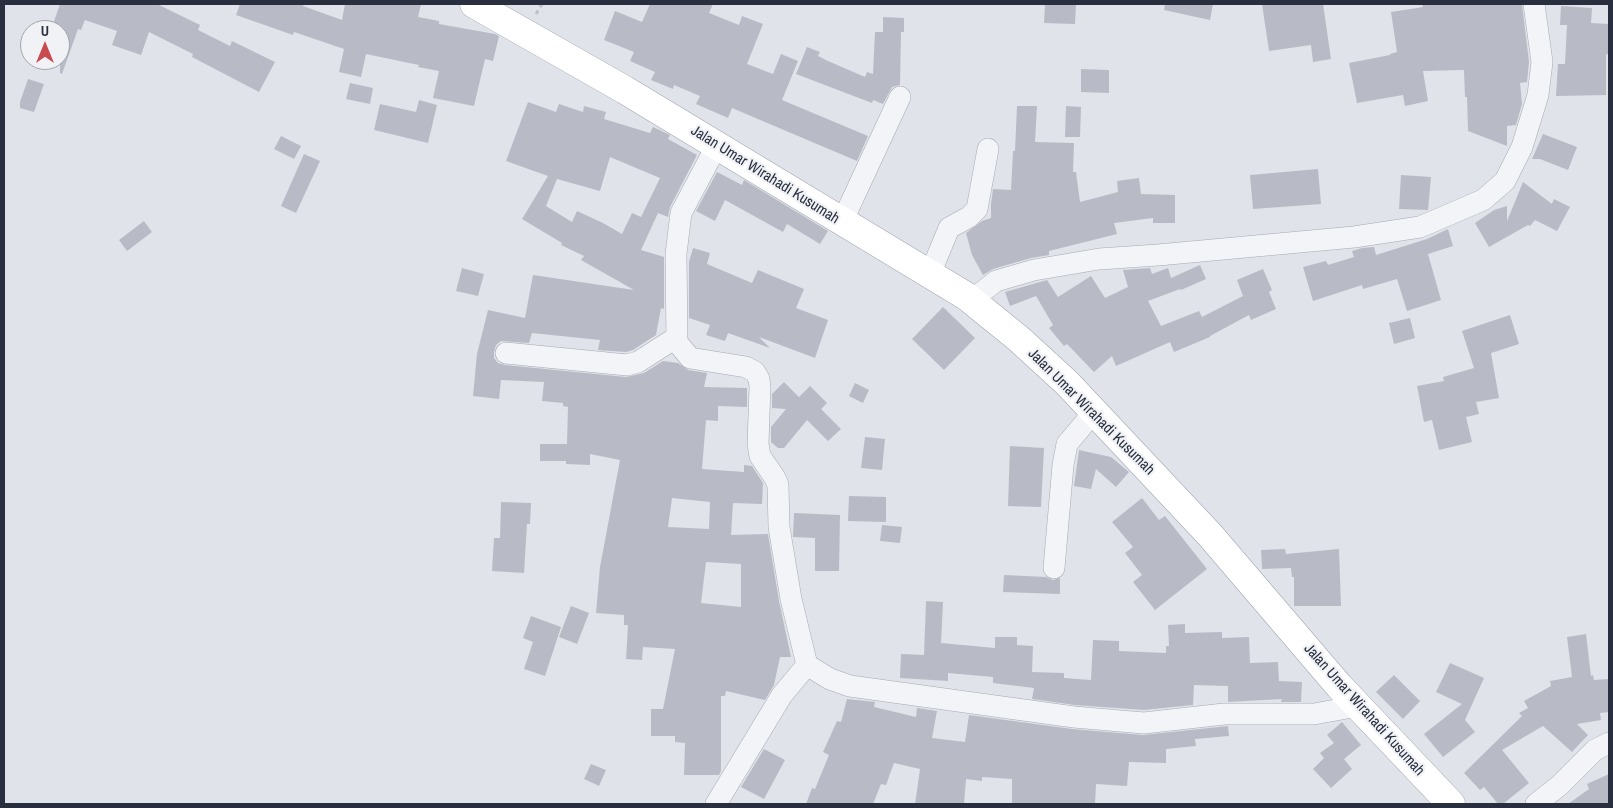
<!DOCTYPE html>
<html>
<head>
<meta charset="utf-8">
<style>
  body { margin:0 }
  #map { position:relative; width:1613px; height:808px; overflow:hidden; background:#e0e3e9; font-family:"Archivo Narrow",sans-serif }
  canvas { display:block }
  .frame { position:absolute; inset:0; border:5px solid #2a2f3f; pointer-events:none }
  .north { position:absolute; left:20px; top:20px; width:50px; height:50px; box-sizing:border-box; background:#f0f2f6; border:1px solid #a1a4ad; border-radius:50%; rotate:0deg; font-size:14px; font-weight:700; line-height:20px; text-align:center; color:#2a2f3f }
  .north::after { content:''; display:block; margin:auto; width:18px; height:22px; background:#c84b50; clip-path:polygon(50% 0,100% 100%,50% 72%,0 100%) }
</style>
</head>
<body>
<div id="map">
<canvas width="1613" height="808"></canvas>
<div class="frame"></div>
<div class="north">U</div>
</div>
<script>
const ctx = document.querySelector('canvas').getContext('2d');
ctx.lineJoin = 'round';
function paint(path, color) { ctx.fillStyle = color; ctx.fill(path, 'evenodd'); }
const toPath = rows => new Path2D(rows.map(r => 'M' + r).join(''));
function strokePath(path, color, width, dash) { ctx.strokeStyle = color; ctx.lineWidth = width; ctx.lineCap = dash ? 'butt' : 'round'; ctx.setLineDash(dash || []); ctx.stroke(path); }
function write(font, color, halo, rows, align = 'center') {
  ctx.font = font + ' "Archivo Narrow",sans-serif'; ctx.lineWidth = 4.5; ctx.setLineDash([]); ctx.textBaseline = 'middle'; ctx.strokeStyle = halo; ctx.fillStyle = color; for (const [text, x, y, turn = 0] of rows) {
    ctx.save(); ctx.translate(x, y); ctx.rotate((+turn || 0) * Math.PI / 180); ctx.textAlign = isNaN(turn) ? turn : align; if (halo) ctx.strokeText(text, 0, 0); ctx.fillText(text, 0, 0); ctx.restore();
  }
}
paint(toPath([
  [60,4,157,4,200,25,198,30,230,46,232,41,275,62,259,92,192,57,193,54,149,32,141,55,112,45,117,31,85,20,81,30,78,29,62,74,60,73,60,30,51,30],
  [240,4,304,4,303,6,342,20,345,4,421,4,418,17,439,21,439,24,495,34,499,36,493,61,485,59,474,106,433,98,439,71,418,67,419,65,366,54,361,77,339,72,344,49,294,32,293,35,236,15],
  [650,4,713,4,709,13,739,25,742,16,763,24,747,64,773,74,781,54,798,61,782,100,868,136,857,161,732,108,728,118,696,104,700,96,674,85,673,89,651,80,655,72,630,61,634,52,604,40,615,11,642,22],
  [1045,4,1076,4,1075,24,1044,23],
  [1165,4,1213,4,1210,20,1164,10],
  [1262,4,1323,4,1331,59,1313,62,1311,45,1269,51],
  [1422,4,1522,4,1529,62,1527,82,1520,83,1522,104,1516,125,1507,126,1507,146,1468,131,1467,97,1465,97,1464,70,1423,71,1428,101,1405,106,1403,95,1357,103,1349,63,1390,55,1390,54,1397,52,1391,12,1423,7],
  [1561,6,1592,8,1591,23,1609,24,1609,55,1606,54,1606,95,1556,96,1558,64,1565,64,1567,25,1560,25],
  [883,17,904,18,904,32,901,32,900,85,892,87,883,104,873,100,872,103,796,74,807,47,820,52,818,56,828,61,865,77,867,72,873,74,875,32,883,32],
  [1081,69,1109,70,1109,93,1081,92],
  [28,79,44,84,34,112,20,108,20,102],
  [350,83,373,88,370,104,346,99],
  [419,100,437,105,428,143,374,130,380,104,416,112],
  [528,102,556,112,559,104,583,112,584,106,606,112,604,119,650,133,653,127,670,135,668,139,697,155,670,207,668,217,658,213,641,250,664,257,664,309,661,308,656,335,633,350,626,352,598,350,600,340,532,333,529,343,501,341,496,345,494,352,494,358,498,363,505,365,626,377,644,373,663,361,678,363,688,370,707,373,704,387,747,388,747,407,718,406,718,421,706,420,702,469,744,472,744,465,752,466,763,483,762,504,733,503,731,535,768,534,779,601,791,657,780,657,774,685,765,700,726,691,725,696,721,696,721,771,719,775,684,775,685,743,675,742,675,736,651,736,651,709,663,709,675,649,643,647,642,660,626,659,628,625,624,625,624,615,596,613,600,567,620,460,590,454,590,465,566,464,566,461,540,461,540,444,567,444,568,407,563,406,563,403,542,401,544,382,501,380,499,399,473,396,477,354,488,310,525,318,533,275,634,290,581,260,584,256,561,245,562,243,522,219,548,176,506,161],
  [610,157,660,178,641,217,632,213,622,234,603,223,577,211,572,222,546,206,557,179,600,191],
  [672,498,710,502,709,529,668,527],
  [706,562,741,564,741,607,701,603],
  [1017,106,1037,106,1035,142,1074,143,1073,172,1076,172,1080,202,1118,192,1117,181,1139,178,1141,194,1175,195,1175,223,1153,223,1153,218,1114,223,1117,234,1049,251,1049,255,1031,258,993,269,983,275,972,255,966,233,982,221,991,218,991,204,993,189,1011,190,1013,151,1015,151],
  [1066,106,1081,107,1080,137,1065,137],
  [1543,134,1577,147,1568,170,1540,159,1532,159],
  [281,136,301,146,294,159,274,149],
  [304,154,320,161,296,213,281,206],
  [1318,169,1321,204,1253,209,1250,175],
  [717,172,742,185,744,180,828,231,820,244,787,224,783,232,725,200,715,221,696,211],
  [1401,175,1431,177,1428,210,1399,209],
  [1523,182,1552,204,1554,199,1570,207,1557,231,1535,220,1530,226,1528,225,1489,247,1475,223,1494,210,1507,206,1507,221],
  [144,221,152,232,127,251,119,240],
  [1448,229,1453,246,1428,254,1441,300,1407,311,1397,279,1363,289,1362,285,1313,301,1303,267,1326,261,1328,265,1354,257,1352,251,1362,248,1374,247,1376,255,1427,239],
  [693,248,710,253,707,264,752,283,758,270,804,289,796,308,828,320,815,358,759,337,770,348,728,333,725,341,706,335,710,325,689,318,689,262],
  [1200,265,1206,279,1181,290,1180,289,1148,301,1161,326,1199,311,1202,317,1243,296,1237,280,1263,269,1272,290,1269,292,1276,309,1251,320,1249,315,1210,336,1210,337,1174,352,1170,342,1116,366,1112,356,1094,372,1067,344,1064,346,1049,328,1053,325,1036,296,1010,306,1005,292,1047,280,1058,297,1091,276,1105,298,1128,287,1123,270,1150,268,1152,274,1168,268,1171,278],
  [462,268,484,274,478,296,456,291],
  [943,307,975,338,944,370,912,339],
  [1510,315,1519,344,1491,353,1499,398,1476,402,1479,414,1466,417,1472,442,1439,450,1432,420,1424,422,1417,386,1444,381,1443,377,1474,368,1462,331],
  [1410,318,1415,338,1394,344,1389,323],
  [784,382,799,397,810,386,827,403,821,409,841,429,828,441,807,420,784,448,778,448,771,442,771,427,786,409,772,408,772,394],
  [855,383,869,390,863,403,849,396],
  [865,437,885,439,882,470,861,468],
  [1010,446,1044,448,1041,507,1008,506],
  [1079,450,1111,457,1129,472,1116,487,1096,469,1091,489,1074,486],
  [849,496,886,497,886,522,848,521],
  [1142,498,1159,520,1165,516,1207,569,1155,610,1133,582,1142,575,1125,553,1133,547,1112,522],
  [501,502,531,503,530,524,527,524,524,573,492,571,494,538,500,538],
  [794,513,840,515,839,571,815,571,815,538,793,537],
  [882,525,902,527,900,543,880,541],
  [1285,549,1286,554,1339,549,1341,606,1294,606,1294,577,1292,577,1291,568,1262,569,1261,550],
  [1004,575,1046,577,1053,580,1060,578,1060,594,1003,592],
  [926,601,943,602,941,643,995,648,995,637,1017,637,1017,645,1033,646,1032,672,1064,673,1064,678,1091,680,1093,640,1119,641,1119,651,1166,653,1166,646,1169,646,1168,625,1185,624,1185,633,1222,632,1222,638,1249,637,1250,663,1278,662,1279,681,1302,682,1301,702,1281,702,1282,699,1228,702,1228,686,1194,685,1193,705,1144,710,1075,705,1032,699,1034,688,993,683,993,677,948,673,948,681,900,678,901,654,924,655],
  [571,606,589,613,577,644,559,637],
  [531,616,561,627,545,676,524,669,533,642,523,638],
  [1586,634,1591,676,1593,675,1594,680,1609,679,1609,712,1600,713,1601,720,1577,724,1588,735,1572,752,1543,726,1502,750,1529,783,1503,804,1498,804,1484,787,1480,790,1464,773,1522,716,1519,713,1528,708,1524,701,1551,686,1550,681,1572,677,1567,637],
  [1450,663,1484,678,1465,720,1475,732,1443,757,1424,734,1462,704,1436,692],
  [1394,675,1420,701,1403,719,1376,692],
  [847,699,875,702,874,707,916,717,917,708,937,711,932,738,965,742,969,715,1072,729,1143,735,1228,726,1229,736,1195,739,1196,746,1166,749,1166,763,1129,762,1127,786,1096,784,1095,804,1012,804,1012,779,982,777,982,781,966,779,964,804,915,804,920,769,894,763,886,785,881,784,873,804,806,804,812,788,815,789,829,755,823,752,837,721,841,722],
  [1342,722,1361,745,1344,759,1352,769,1331,788,1313,769,1324,758,1320,753,1334,743,1327,735],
  [764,749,785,760,764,799,741,787],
  [591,764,606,770,599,786,584,779],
  [1609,774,1609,804,1568,804,1589,789,1587,784]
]), '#b8bbc5');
const minor = toPath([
  [717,145,681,213,676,254,677,342,690,358,746,367,755,372,759,379,760,387,758,444,760,456,775,478,778,485,779,527,791,599,807,665,830,679,850,686,1074,717,1144,723,1224,714,1314,714,1358,706],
  [842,222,900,97],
  [930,274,949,228,969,217,977,209,988,149],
  [972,300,996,281,1034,270,1099,259,1158,255,1354,237,1420,227,1483,200,1505,181,1522,147,1538,95,1542,62,1534,4],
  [506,353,627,365,638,362,677,337],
  [1054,568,1063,465,1067,444,1094,412],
  [716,804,782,695,807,665],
  [1536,804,1560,785,1595,750,1609,743]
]);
const major = toPath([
  [474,4,625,90,966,296,1019,339,1067,383,1210,535,1339,686,1451,804]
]);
strokePath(minor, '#a6a9b3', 22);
strokePath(major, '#a0a6b4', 29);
strokePath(toPath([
  [536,14,542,4]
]), '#bfc1c7', 3, [4, 4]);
strokePath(minor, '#f3f4f7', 21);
strokePath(major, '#fff', 28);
write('15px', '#2a2f3f', '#f0f2f6', [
  ["Jalan Umar Wirahadi Kusumah",765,175,32],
  ["Jalan Umar Wirahadi Kusumah",1091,412,45],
  ["Jalan Umar Wirahadi Kusumah",1364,710,48]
]);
</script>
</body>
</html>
